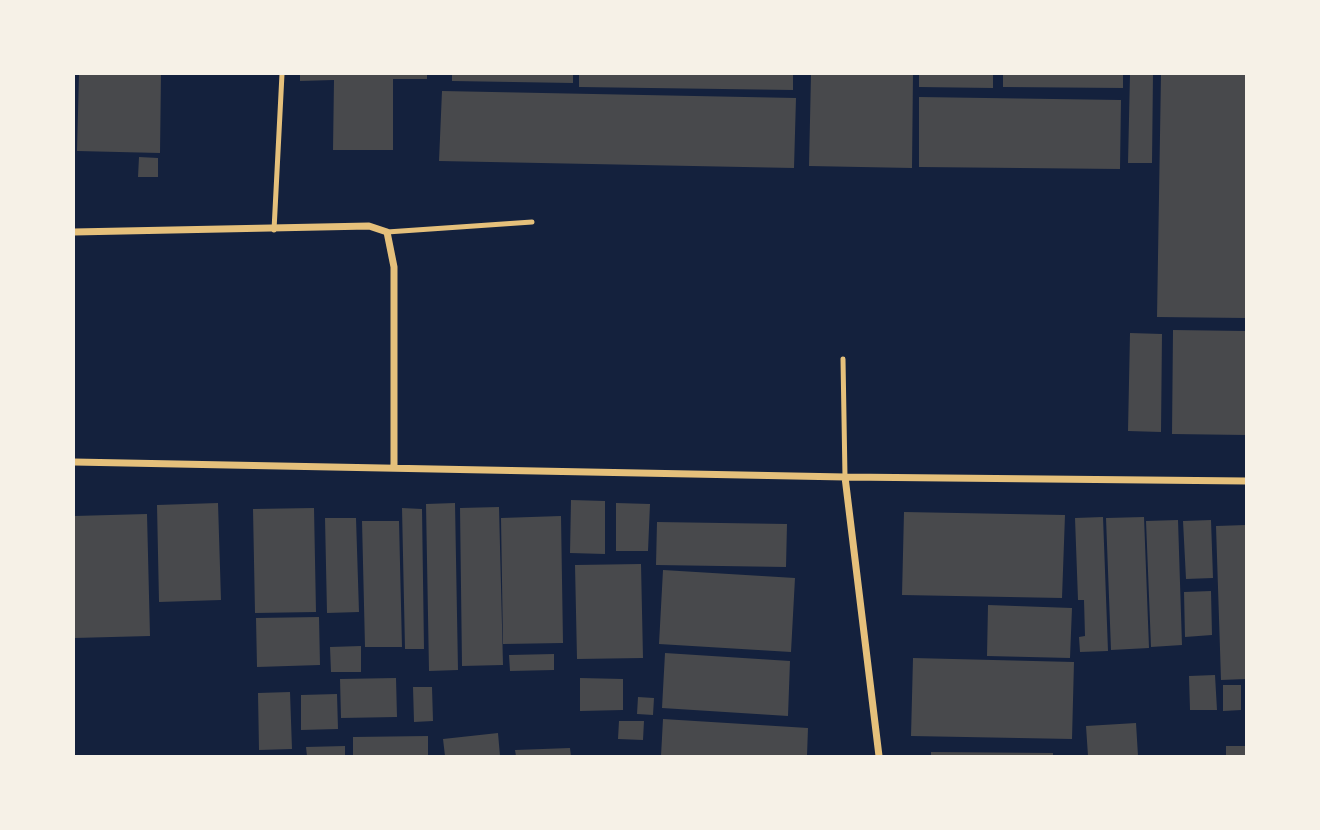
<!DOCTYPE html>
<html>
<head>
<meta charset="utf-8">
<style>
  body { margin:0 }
  #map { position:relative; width:1320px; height:830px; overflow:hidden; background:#14213d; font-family:Signika,sans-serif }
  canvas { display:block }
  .frame { position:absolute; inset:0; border:75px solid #f6f1e7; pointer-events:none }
</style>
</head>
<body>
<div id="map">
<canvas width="1320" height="830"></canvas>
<div class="frame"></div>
</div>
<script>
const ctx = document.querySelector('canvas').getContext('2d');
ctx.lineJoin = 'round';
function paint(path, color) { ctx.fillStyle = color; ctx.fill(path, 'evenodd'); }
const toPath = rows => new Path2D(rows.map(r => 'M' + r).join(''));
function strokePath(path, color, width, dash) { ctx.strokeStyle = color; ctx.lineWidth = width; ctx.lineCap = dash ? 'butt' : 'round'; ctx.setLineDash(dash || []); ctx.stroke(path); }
paint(toPath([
  [79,74,161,74,160,153,77,151],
  [300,74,427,74,427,79,393,79,393,150,333,150,334,80,300,81],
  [452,74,573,74,573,83,452,81],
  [579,74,793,74,793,90,579,87],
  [811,74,913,74,912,168,809,166],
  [919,74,993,74,993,88,919,87],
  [1003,74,1123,74,1123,88,1003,87],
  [1130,74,1153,74,1152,163,1128,163],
  [1161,74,1246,74,1246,318,1157,317],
  [442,91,796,98,794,168,439,161],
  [919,97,1121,100,1120,169,919,167],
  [139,157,158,158,158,177,138,177],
  [1173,330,1246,331,1246,435,1172,434],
  [1130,333,1162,334,1161,432,1128,431],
  [571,500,605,501,605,554,570,553],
  [218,503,221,600,159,602,157,505],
  [455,503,458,670,429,671,426,504],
  [616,503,650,504,648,551,616,551],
  [499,507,503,665,462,666,460,508],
  [314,508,316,612,255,613,253,509],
  [402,508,422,509,424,649,405,649],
  [904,512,1065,515,1062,598,902,595],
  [147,514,150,636,74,638,74,516],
  [561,516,563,643,503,644,501,518],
  [1103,517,1108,651,1080,652,1079,637,1085,636,1084,600,1078,600,1075,518],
  [1144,517,1149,648,1111,650,1106,518],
  [325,518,356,518,359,612,327,613],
  [1178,520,1182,645,1151,647,1146,521],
  [1211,520,1213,578,1186,579,1183,521],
  [362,521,399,521,402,647,365,647],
  [657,522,787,524,786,567,656,565],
  [1246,525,1246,679,1221,680,1216,526],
  [641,564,643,658,577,659,575,565],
  [663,570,795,578,791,652,659,644],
  [1211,591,1212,635,1185,637,1184,592],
  [988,605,1072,608,1070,658,987,656],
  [319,617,320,665,257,667,256,618],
  [361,646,361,672,331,672,330,647],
  [665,653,790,661,788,716,662,708],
  [554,654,554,670,510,671,509,655],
  [913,658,1074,662,1072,739,911,736],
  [1215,675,1217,710,1190,710,1189,676],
  [396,678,397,717,341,718,340,679],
  [580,678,623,679,623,710,580,711],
  [1223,685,1241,685,1241,710,1223,711],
  [413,687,432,687,433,721,414,722],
  [290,692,292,749,259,750,258,693],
  [337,694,338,729,301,730,301,695],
  [638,697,654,698,653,715,637,714],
  [663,719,808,728,807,756,661,756],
  [619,721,644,721,643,740,618,739],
  [1136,723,1138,756,1088,756,1086,726],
  [498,733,500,756,445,756,443,739],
  [428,736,428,756,353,756,353,737],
  [345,746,345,756,307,756,306,747],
  [1226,746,1246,746,1246,756,1226,756],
  [570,748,571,756,516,756,515,750],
  [931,752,1053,753,1053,756,931,756]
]), '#48494c');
strokePath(toPath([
  [274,230,282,74],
  [387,232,532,222],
  [843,359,845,477]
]), '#e5c07b', 5);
strokePath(toPath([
  [74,232,369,226,387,232,394,267,394,466],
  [74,462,845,477,1246,481],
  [845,477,879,756]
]), '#e5c07b', 7);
</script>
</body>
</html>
